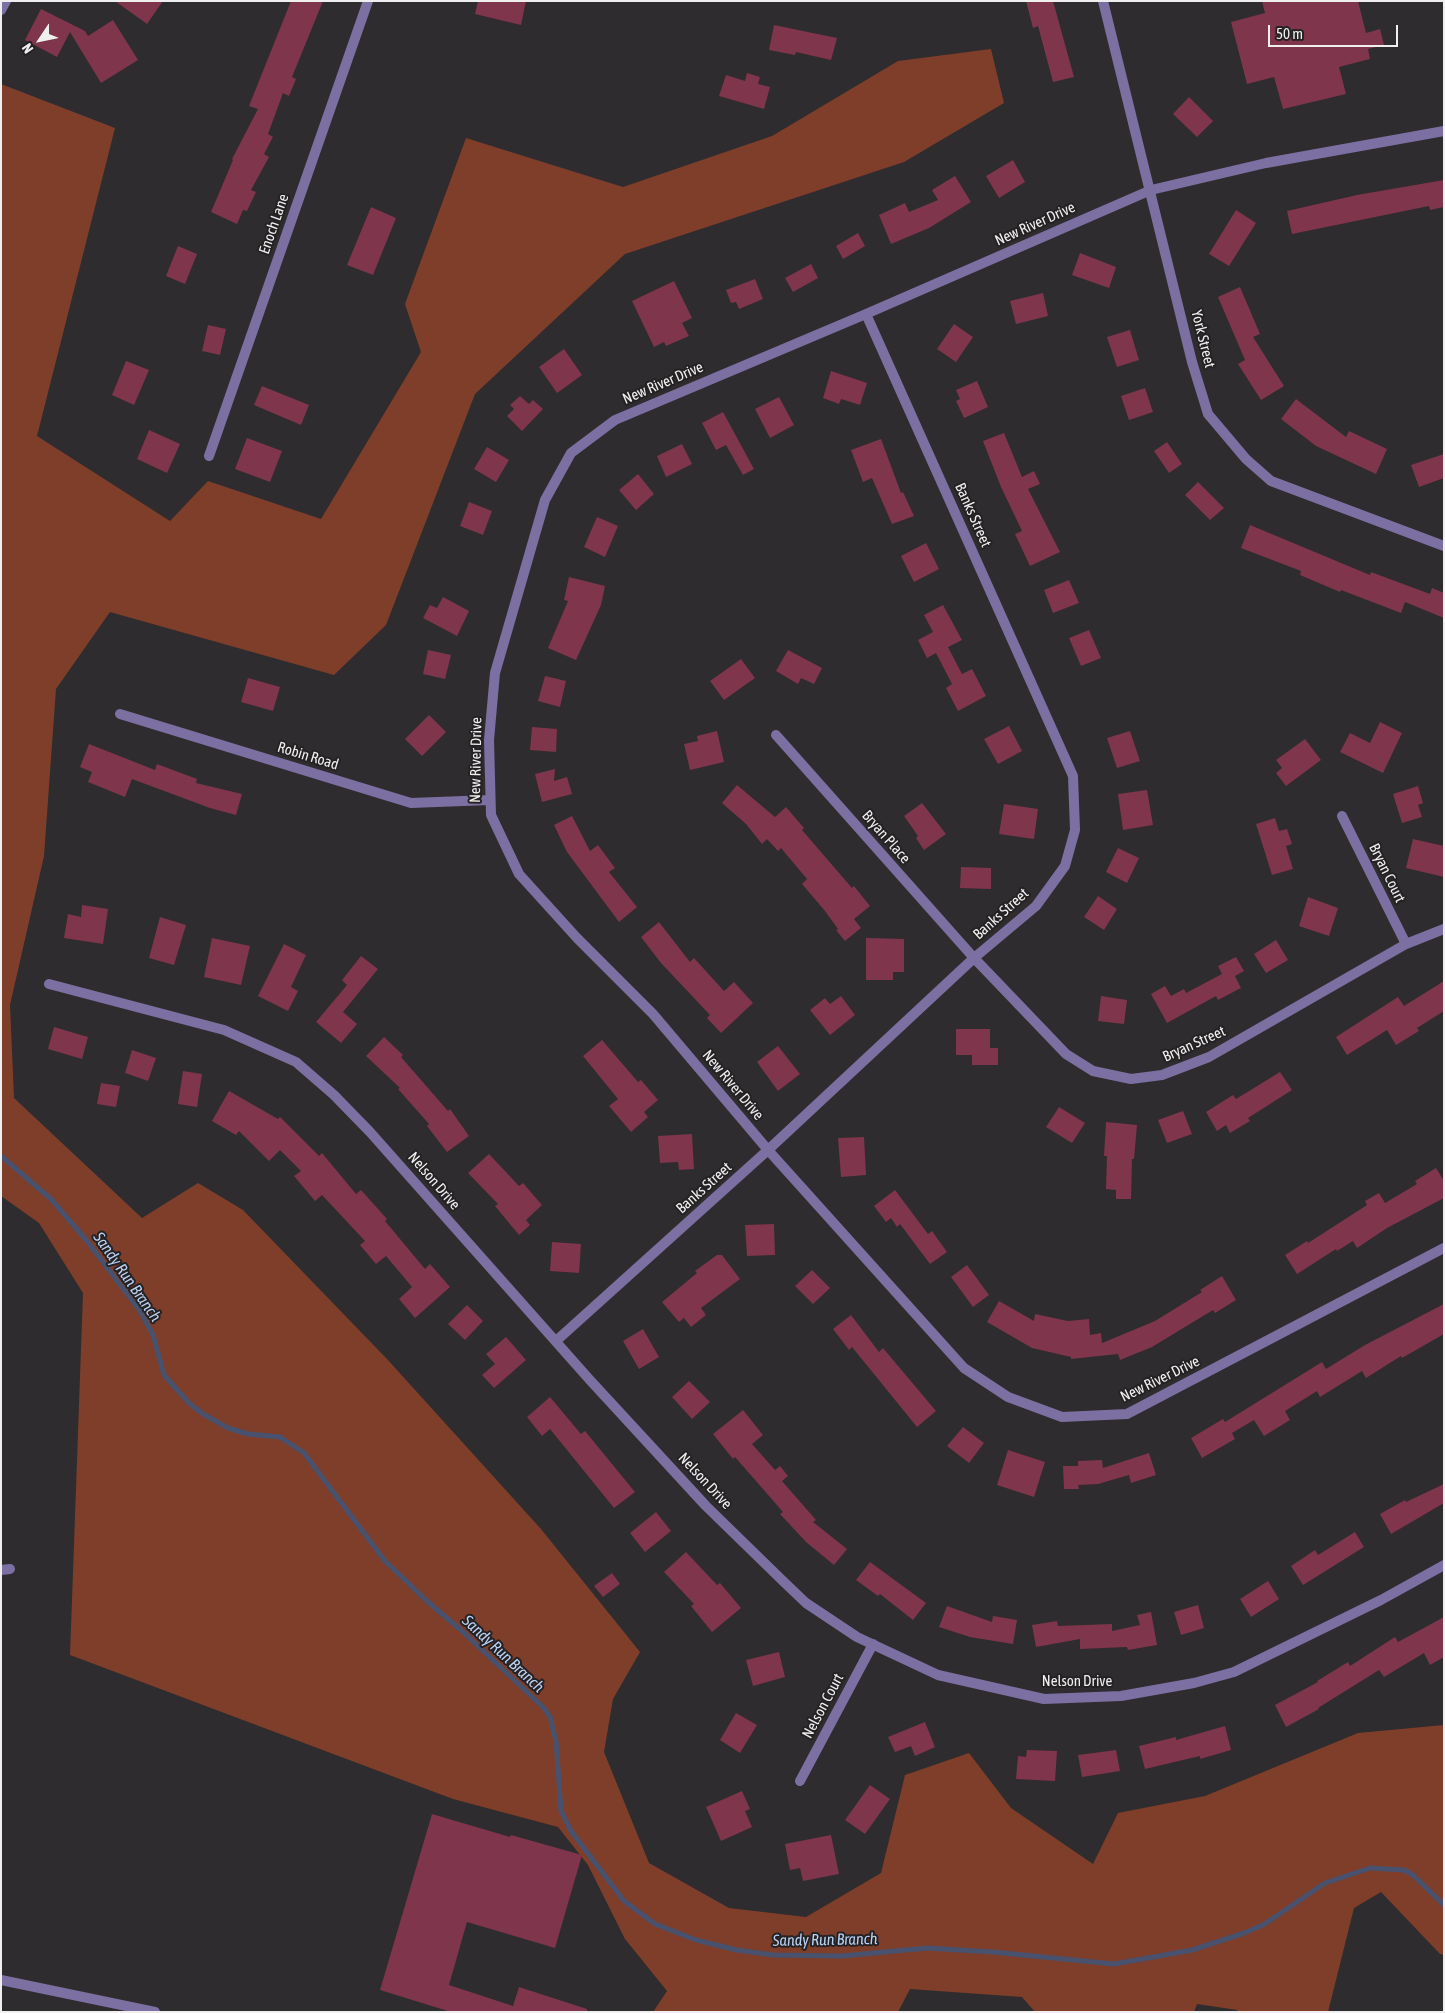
<!DOCTYPE html>
<html>
<head>
<meta charset="utf-8">
<style>
  body { margin:0 }
  #map { position:relative; width:1445px; height:2013px; overflow:hidden; background:#2e2c2e; font-family:"Asap Condensed",sans-serif }
  canvas { display:block }
  .frame { position:absolute; inset:0; border:2px solid #f0eff0; pointer-events:none }
  .north { position:absolute; left:15px; top:15px; width:50px; height:50px; -webkit-text-stroke:4px #252224; paint-order:stroke; rotate:236deg; font-size:14px; font-weight:700; line-height:20px; text-align:center; color:#f0eff0 }
  .north::after { content:''; display:block; margin:auto; width:18px; height:22px; background:#f0eff0; clip-path:polygon(50% 0,100% 100%,50% 72%,0 100%) }
  .scale { position:absolute; left:1268px; top:25px; width:130px; height:22px; box-sizing:border-box; border:2px solid #f0eff0; border-top:0; padding-left:6px; font-size:15px; line-height:18px; white-space:nowrap; color:#f0eff0; -webkit-text-stroke:4px #252224; paint-order:stroke }
</style>
</head>
<body>
<div id="map">
<canvas width="1445" height="2013"></canvas>
<div class="frame"></div>
<div class="north">N</div>
<div class="scale">50 m</div>
</div>
<script>
const ctx = document.querySelector('canvas').getContext('2d');
ctx.lineJoin = 'round';
function paint(path, color) { ctx.fillStyle = color; ctx.fill(path, 'evenodd'); }
const toPath = rows => new Path2D(rows.map(r => 'M' + r).join(''));
function strokePath(path, color, width, dash) { ctx.strokeStyle = color; ctx.lineWidth = width; ctx.lineCap = dash ? 'butt' : 'round'; ctx.setLineDash(dash || []); ctx.stroke(path); }
function write(font, color, halo, rows, align = 'center') {
  ctx.font = font + ' "Asap Condensed",sans-serif'; ctx.lineWidth = 4; ctx.setLineDash([]); ctx.textBaseline = 'middle'; ctx.strokeStyle = halo; ctx.fillStyle = color; for (const [text, x, y, turn = 0] of rows) {
    ctx.save(); ctx.translate(x, y); ctx.rotate((+turn || 0) * Math.PI / 180); ctx.textAlign = isNaN(turn) ? turn : align; if (halo) ctx.strokeText(text, 0, 0); ctx.fillText(text, 0, 0); ctx.restore();
  }
}
paint(toPath([
  [991,49,1004,103,904,162,625,254,475,394,386,625,334,675,110,612,56,689,44,856,10,1005,14,1098,142,1218,198,1183,243,1210,387,1359,541,1529,640,1652,613,1699,604,1752,649,1863,729,1908,806,1917,881,1873,905,1775,969,1753,1011,1808,1093,1864,1118,1813,1205,1796,1358,1733,1444,1725,1444,1955,1440,1954,1381,1892,1354,1908,1328,2012,1237,2012,1237,2010,1197,2004,1194,2012,1035,2012,1022,1997,910,1989,898,2012,653,2012,667,1991,625,1939,588,1865,558,1827,453,1799,70,1655,83,1293,39,1223,1,1196,1,84,115,128,37,436,170,521,208,481,321,519,421,352,405,304,466,138,623,187,772,136,898,61]
]), '#7e3e2a');
strokePath(toPath([
  [1,1156,51,1199,87,1241,140,1311,153,1335,164,1375,189,1403,203,1414,228,1428,248,1434,280,1437,304,1453,385,1561,427,1601,462,1631,544,1708,550,1717,556,1741,561,1811,571,1831,624,1901,655,1924,696,1940,737,1950,773,1955,842,1956,927,1948,993,1952,1114,1964,1192,1950,1244,1933,1263,1925,1325,1883,1370,1868,1404,1870,1413,1875,1444,1905]
]), '#48526e', 5);
paint(toPath([
  [115,1,163,1,147,24],
  [291,1,323,1,292,77,296,79,289,96,283,93,268,134,273,137,264,154,269,157,251,190,256,192,247,211,243,210,237,224,211,212,233,160,232,159,258,109,249,106],
  [478,1,526,1,521,25,475,14],
  [1026,1,1053,1,1074,77,1053,82,1038,26,1033,28],
  [1262,1,1358,1,1366,33,1380,29,1384,45,1368,49,1370,59,1339,67,1346,94,1283,109,1274,77,1247,84,1231,22,1265,13],
  [41,9,85,31,88,36,113,20,138,60,101,83,70,32,57,57,25,40],
  [774,25,837,38,831,60,796,52,795,55,769,50],
  [747,73,760,77,758,84,770,87,764,109,719,96,726,75,745,81],
  [1189,97,1213,121,1197,137,1173,114],
  [1013,160,1025,182,999,198,986,176],
  [955,176,971,202,929,228,891,244,879,215,905,203,909,212,938,200,932,190],
  [1444,180,1444,207,1430,210,1429,206,1292,234,1287,211,1357,195],
  [371,207,396,218,373,275,347,265],
  [1236,210,1256,223,1229,266,1209,254],
  [858,233,865,246,843,259,836,246],
  [178,246,197,254,185,284,166,276],
  [1080,253,1116,267,1109,288,1072,275],
  [811,264,818,278,793,292,785,278],
  [755,279,763,299,739,309,736,302,731,303,726,290],
  [674,281,692,318,682,323,689,336,666,346,664,342,654,347,632,301],
  [1240,287,1260,334,1253,337,1284,386,1261,400,1238,364,1245,360,1218,297],
  [1043,293,1048,316,1016,324,1010,301],
  [954,324,973,337,956,362,937,349],
  [208,325,226,329,220,355,202,351],
  [1130,330,1139,360,1117,367,1107,337],
  [564,349,582,375,557,393,539,367],
  [126,361,149,370,134,405,112,395],
  [831,371,867,383,860,405,841,399,839,404,823,398],
  [977,381,988,407,964,418,956,401,960,399,956,390],
  [262,386,309,405,301,425,254,405],
  [1145,388,1153,412,1129,420,1121,396],
  [520,396,529,404,533,400,543,409,522,431,507,416,514,409,510,405],
  [779,397,794,425,770,438,755,409],
  [1296,399,1346,437,1349,431,1387,449,1376,474,1316,446,1281,419],
  [723,412,754,469,743,475,726,445,716,450,702,423],
  [149,430,180,444,167,473,137,459],
  [1004,433,1022,477,1034,471,1040,484,1028,489,1060,552,1030,566,1015,534,1022,531,1001,487,983,441],
  [247,438,282,451,270,482,235,469],
  [881,439,901,493,903,492,914,516,892,524,872,478,863,482,851,450],
  [1167,442,1182,464,1169,473,1154,451],
  [682,444,692,464,666,477,657,456],
  [487,447,509,460,496,482,474,469],
  [1444,454,1444,478,1419,487,1411,465],
  [638,474,654,494,636,510,619,490],
  [1198,482,1224,508,1210,520,1185,495],
  [469,502,492,511,483,535,460,526],
  [597,517,618,526,605,557,584,547],
  [1250,525,1370,575,1371,572,1430,594,1432,588,1444,593,1444,618,1405,602,1401,613,1341,590,1340,592,1300,575,1301,571,1241,548],
  [926,543,939,569,914,582,901,556],
  [569,577,605,586,601,605,576,660,548,648,568,601,564,600],
  [1069,580,1079,603,1053,613,1044,590],
  [443,597,469,611,457,636,423,618,430,605,437,608],
  [943,605,962,640,948,647,962,674,972,669,986,696,958,711,946,688,952,684,936,653,927,658,918,640,933,632,924,615],
  [1089,630,1101,658,1081,666,1069,638],
  [428,650,451,655,445,679,423,674],
  [788,650,822,668,814,684,801,678,798,684,776,671],
  [741,659,755,678,724,700,710,681],
  [545,676,566,681,560,707,538,701],
  [248,678,280,687,273,711,241,702],
  [429,715,446,732,422,756,405,739],
  [1380,722,1402,733,1383,773,1340,752,1350,733,1370,743],
  [1009,726,1022,751,998,764,984,739],
  [532,727,557,729,556,752,530,750],
  [717,731,724,762,690,770,684,744,698,741,697,736],
  [1130,731,1140,761,1117,768,1107,738],
  [1305,739,1321,760,1286,786,1276,773,1282,768,1276,760],
  [89,744,155,770,157,764,197,779,196,783,242,794,236,815,210,808,132,779,125,797,88,782,92,772,80,767],
  [555,769,554,781,567,777,572,794,542,802,535,774],
  [737,785,775,817,786,807,804,828,802,830,852,888,854,886,870,906,854,919,861,928,845,941,836,930,838,929,825,911,802,884,807,879,781,848,778,851,767,839,762,844,746,824,722,803],
  [1418,786,1423,803,1418,805,1422,817,1402,823,1393,794],
  [1147,790,1153,825,1123,830,1118,794],
  [922,803,946,834,924,850,916,838,918,836,904,816],
  [1004,804,1038,809,1034,839,999,834],
  [572,816,590,851,598,845,615,868,609,872,637,907,619,922,567,852,554,825],
  [1275,818,1279,831,1287,829,1292,844,1286,846,1293,869,1272,875,1256,824],
  [1413,839,1444,846,1444,877,1406,868],
  [1118,848,1139,858,1127,883,1106,872],
  [961,867,991,868,991,889,960,888],
  [1098,896,1117,909,1104,930,1084,917],
  [1308,897,1338,908,1329,936,1299,926],
  [82,905,108,909,103,944,64,938,68,914,81,917],
  [160,917,186,925,174,965,149,958],
  [659,922,690,962,694,958,724,991,734,982,753,1003,721,1033,707,1018,710,1015,661,963,641,937],
  [212,938,250,946,241,985,204,977],
  [866,938,904,939,904,972,893,972,893,980,866,980],
  [1276,940,1288,960,1266,973,1254,954],
  [284,944,306,955,291,987,298,991,288,1011,258,996],
  [361,956,378,969,343,1012,357,1024,341,1043,316,1022,347,985,342,980],
  [1236,957,1244,971,1235,976,1241,988,1218,1000,1216,996,1167,1023,1151,994,1165,986,1171,996,1184,989,1186,993,1222,974,1218,966],
  [1444,981,1444,1011,1417,1028,1419,1031,1396,1045,1387,1030,1347,1055,1336,1037,1398,997,1404,1006],
  [841,996,855,1015,830,1035,810,1010,825,998,830,1004],
  [1101,996,1127,1000,1124,1024,1098,1021],
  [54,1027,88,1037,82,1059,48,1049],
  [956,1029,990,1029,990,1048,998,1048,998,1065,972,1065,972,1055,956,1055],
  [384,1037,403,1055,401,1057,448,1111,450,1109,469,1136,447,1152,427,1126,429,1124,398,1089,400,1088,366,1056],
  [602,1040,638,1082,641,1080,658,1100,644,1112,648,1117,631,1132,609,1106,618,1099,583,1056],
  [778,1046,800,1074,778,1091,757,1062],
  [132,1050,156,1058,148,1081,125,1073],
  [183,1071,202,1074,197,1107,178,1104],
  [1280,1072,1292,1090,1248,1118,1250,1121,1230,1133,1226,1125,1217,1131,1206,1112,1233,1095,1236,1099],
  [101,1083,120,1086,116,1107,97,1104],
  [229,1091,278,1119,280,1117,319,1156,322,1153,356,1194,361,1190,387,1219,385,1221,425,1269,430,1264,450,1287,415,1318,399,1299,412,1287,386,1256,376,1264,360,1245,365,1241,322,1195,315,1201,294,1176,301,1171,280,1150,269,1161,239,1131,236,1135,212,1121],
  [1059,1107,1085,1123,1072,1143,1046,1127],
  [1183,1111,1192,1134,1167,1143,1158,1120],
  [1106,1122,1137,1125,1134,1159,1132,1159,1131,1199,1116,1199,1116,1190,1106,1189,1107,1156,1104,1156],
  [692,1134,694,1169,679,1170,678,1162,660,1163,658,1136],
  [864,1137,866,1175,841,1177,838,1138],
  [489,1154,519,1186,523,1183,542,1205,526,1220,530,1225,519,1235,495,1206,498,1204,468,1173],
  [1436,1168,1444,1181,1444,1198,1387,1228,1357,1248,1353,1241,1337,1251,1336,1249,1297,1274,1285,1255,1307,1241,1308,1243,1367,1205,1365,1201,1379,1193,1385,1203,1417,1184,1415,1181],
  [895,1190,928,1234,932,1231,947,1252,930,1264,900,1224,897,1227,891,1218,886,1222,874,1206],
  [774,1224,775,1255,747,1256,745,1225],
  [552,1242,581,1244,579,1273,550,1271],
  [717,1255,722,1255,740,1279,701,1308,706,1315,691,1327,684,1318,679,1322,662,1302,697,1273,695,1271],
  [967,1265,989,1295,973,1307,951,1277],
  [812,1270,830,1288,813,1304,795,1286],
  [1222,1276,1236,1300,1215,1313,1213,1310,1152,1347,1120,1360,1118,1354,1071,1359,1071,1357,1032,1348,987,1322,999,1301,1034,1321,1035,1314,1068,1321,1089,1319,1090,1335,1101,1333,1102,1343,1155,1321,1202,1292,1200,1290],
  [1444,1304,1444,1334,1402,1358,1401,1356,1366,1378,1362,1371,1320,1397,1317,1391,1285,1411,1290,1420,1264,1436,1254,1420,1232,1433,1235,1439,1202,1458,1191,1438,1223,1419,1225,1422,1322,1362,1326,1369,1365,1345],
  [467,1305,483,1321,465,1340,448,1324],
  [851,1315,879,1352,883,1348,936,1411,917,1427,852,1347,849,1350,833,1329],
  [643,1329,659,1357,639,1369,623,1341],
  [506,1337,526,1360,494,1388,482,1375,495,1364,486,1354],
  [689,1381,710,1402,692,1419,672,1397],
  [550,1397,581,1434,585,1431,635,1492,614,1508,550,1429,542,1436,527,1417],
  [743,1410,763,1435,752,1444,775,1470,780,1466,788,1476,782,1481,816,1520,813,1522,847,1549,834,1565,806,1542,780,1514,783,1512,735,1457,733,1459,713,1434],
  [963,1427,984,1443,969,1463,947,1446],
  [1008,1450,1045,1462,1034,1497,997,1485],
  [1149,1453,1156,1475,1131,1483,1129,1475,1098,1484,1078,1485,1079,1489,1064,1489,1063,1466,1078,1466,1078,1461,1102,1460,1103,1468],
  [1444,1484,1444,1503,1391,1534,1380,1514,1405,1500,1406,1502],
  [656,1512,671,1531,645,1552,630,1533],
  [1355,1532,1364,1547,1303,1585,1291,1566,1315,1550,1318,1555],
  [686,1552,717,1585,720,1583,741,1608,712,1632,691,1606,694,1604,664,1572],
  [870,1562,926,1603,913,1620,880,1594,878,1596,856,1580],
  [612,1573,620,1584,603,1597,594,1586],
  [1268,1581,1279,1599,1251,1617,1240,1599],
  [1198,1605,1204,1628,1181,1635,1174,1612],
  [947,1606,992,1622,993,1616,1017,1620,1013,1644,970,1637,939,1627],
  [1151,1612,1157,1645,1128,1650,1127,1647,1080,1649,1080,1639,1036,1647,1032,1625,1057,1621,1058,1626,1112,1624,1112,1631,1140,1625,1137,1615],
  [1444,1617,1444,1657,1430,1665,1424,1653,1384,1677,1379,1670,1318,1708,1319,1709,1286,1727,1275,1705,1318,1682,1317,1681,1348,1662,1350,1666,1395,1637,1398,1642],
  [779,1652,785,1677,753,1686,746,1660],
  [736,1713,757,1725,740,1753,720,1740],
  [925,1722,935,1747,915,1756,911,1746,895,1752,888,1737],
  [1225,1726,1231,1750,1200,1759,1200,1756,1145,1769,1139,1746,1176,1737,1176,1740],
  [1027,1750,1057,1751,1055,1781,1016,1779,1018,1756,1026,1757],
  [1116,1750,1120,1771,1082,1777,1078,1755],
  [870,1785,890,1799,865,1834,845,1820],
  [742,1791,750,1809,745,1811,752,1827,721,1841,706,1807],
  [432,1814,510,1837,511,1835,582,1855,555,1948,467,1922,449,1985,513,2006,519,1987,587,2009,587,2012,451,2012,380,1990],
  [831,1835,839,1874,803,1881,800,1868,790,1870,785,1844]
]), '#7f354b');
strokePath(toPath([
  [1,10,6,1],
  [1,1570,10,1569],
  [1,1980,155,2012]
]), '#7b70a1', 10);
strokePath(toPath([
  [1444,131,1266,163,1151,190,866,314,615,420,571,453,545,500,495,673,489,740,491,815,519,874,577,938,653,1014,768,1150,964,1368,1008,1397,1062,1417,1127,1414,1444,1248],
  [209,456,368,1],
  [120,714,411,803,490,800],
  [776,735,974,958,1066,1054,1093,1071,1131,1079,1162,1075,1209,1057,1406,944,1444,929],
  [1342,816,1406,944],
  [49,984,224,1030,296,1062,334,1095,370,1132,589,1379,706,1506,785,1583,806,1603,857,1637,938,1675,1044,1699,1121,1696,1194,1683,1234,1672,1381,1600,1444,1565],
  [556,1341,768,1150,974,958,1036,906,1065,866,1075,830,1073,776,866,314],
  [800,1781,873,1644]
]), '#7b70a1', 10);
strokePath(toPath([
  [1103,1,1192,362,1208,414,1246,459,1271,481,1444,546]
]), '#7b70a1', 10);
write('15px', '#f0eff0', '#252224', [
  ["Enoch Lane",274,224,-71],
  ["New River Drive",1035,224,-24],
  ["York Street",1203,339,76],
  ["New River Drive",663,383,-23],
  ["Banks Street",973,515,66],
  ["Robin Road",308,756,17],
  ["New River Drive",476,760,-89],
  ["Bryan Place",886,837,49],
  ["Bryan Court",1387,873,64],
  ["Banks Street",1001,914,-42],
  ["Bryan Street",1194,1044,-24],
  ["New River Drive",733,1085,50],
  ["Nelson Drive",434,1181,49],
  ["Banks Street",704,1188,-42],
  ["New River Drive",1160,1379,-26],
  ["Nelson Drive",705,1481,47],
  ["Nelson Drive",1077,1681],
  ["Nelson Court",823,1706,-62]
]);
write('italic 16px', '#bbd1f4', '#252224', [
  ["Sandy Run Branch",127,1277,55],
  ["Sandy Run Branch",503,1654,43],
  ["Sandy Run Branch",825,1940,-1]
]);
</script>
</body>
</html>
